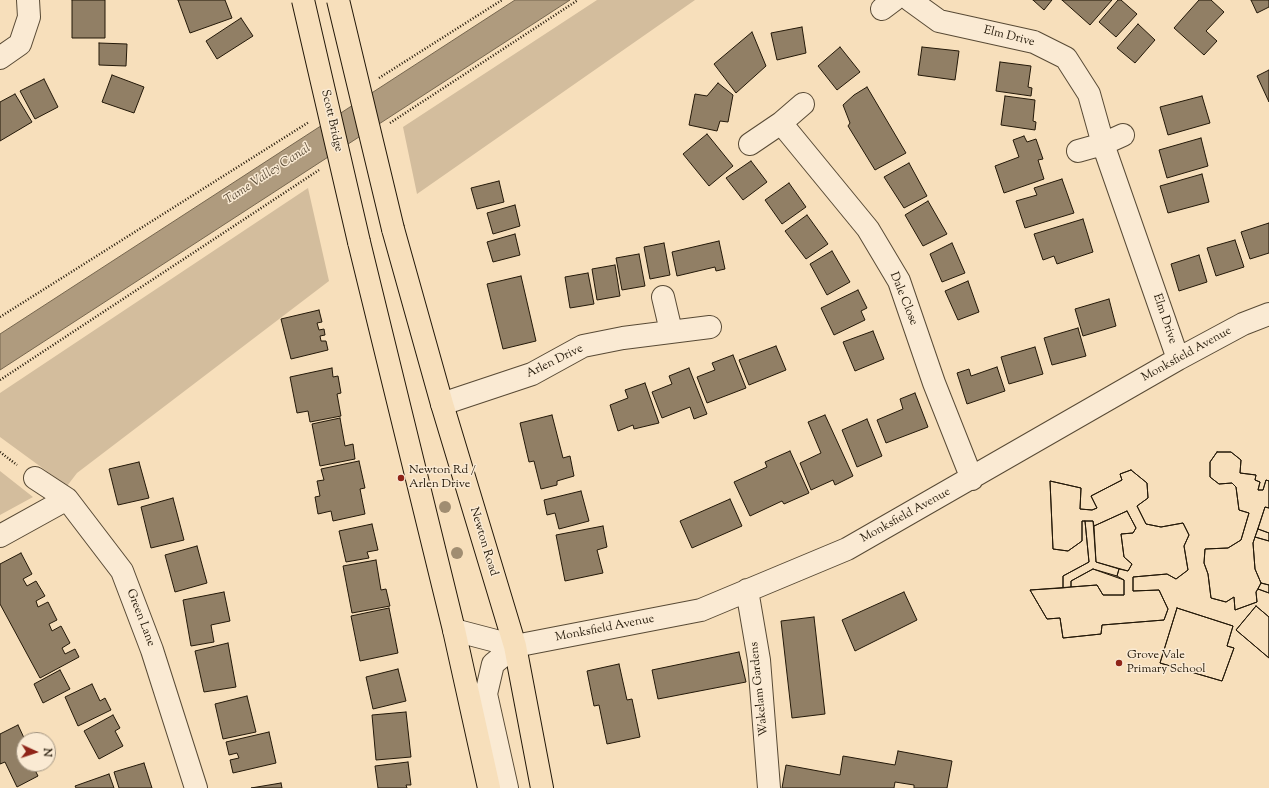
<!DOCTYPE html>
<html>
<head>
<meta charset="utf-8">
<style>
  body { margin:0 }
  #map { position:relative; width:1269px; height:788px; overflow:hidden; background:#f7dfbb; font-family:"Sorts Mill Goudy",serif }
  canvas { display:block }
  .north { position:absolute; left:16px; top:732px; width:40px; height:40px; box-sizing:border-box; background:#faead3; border:1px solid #a49682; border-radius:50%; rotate:93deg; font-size:11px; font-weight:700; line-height:16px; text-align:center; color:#231808 }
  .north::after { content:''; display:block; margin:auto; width:14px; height:18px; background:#8f2418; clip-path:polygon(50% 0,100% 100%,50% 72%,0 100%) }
</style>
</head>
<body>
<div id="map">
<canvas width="1269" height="788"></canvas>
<div class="north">N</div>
</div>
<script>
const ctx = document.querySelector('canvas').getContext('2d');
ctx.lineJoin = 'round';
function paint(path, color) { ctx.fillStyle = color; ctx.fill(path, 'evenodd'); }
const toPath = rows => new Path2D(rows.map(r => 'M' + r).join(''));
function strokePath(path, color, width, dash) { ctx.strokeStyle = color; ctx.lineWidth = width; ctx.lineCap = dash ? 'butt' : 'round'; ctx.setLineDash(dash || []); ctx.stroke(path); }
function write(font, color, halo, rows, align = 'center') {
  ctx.font = font + ' "Sorts Mill Goudy",serif'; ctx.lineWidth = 3; ctx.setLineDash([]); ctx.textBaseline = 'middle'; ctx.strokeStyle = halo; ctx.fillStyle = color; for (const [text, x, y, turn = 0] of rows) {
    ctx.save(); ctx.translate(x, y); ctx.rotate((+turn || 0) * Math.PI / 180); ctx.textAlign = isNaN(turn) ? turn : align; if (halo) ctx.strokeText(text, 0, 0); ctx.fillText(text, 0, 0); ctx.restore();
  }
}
paint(toPath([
  [597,0,695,0,417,194,403,127],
  [308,188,329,281,77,473,67,486,0,437,0,393],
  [0,471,33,497,0,515]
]), '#d3bd9d');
const water = toPath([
  [515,0,570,0,0,370,0,334,515,0]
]);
paint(water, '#af9b7e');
strokePath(water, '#77674f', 1);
const building = toPath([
  [72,0,105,0,105,38,72,38,72,0],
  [178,0,225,0,232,18,190,33,178,0],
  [1033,0,1052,0,1044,10,1033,0],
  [1062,0,1112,0,1090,25,1062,0],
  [1118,0,1121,0,1137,14,1116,37,1099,22,1118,0],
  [1199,0,1211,0,1224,12,1206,31,1217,41,1204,55,1174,28,1199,0],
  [1251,0,1269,0,1269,7,1257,13,1251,0],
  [241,18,253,36,217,59,206,41,241,18],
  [1138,24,1155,40,1135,63,1117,48,1138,24],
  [802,27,806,53,777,60,771,33,802,27],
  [752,32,766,66,736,93,714,64,752,32],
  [99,43,127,44,126,66,99,65,99,43],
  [840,47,860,72,837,90,818,66,840,47],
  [922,47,959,51,955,80,918,75,922,47],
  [1000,62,1031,66,1028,87,1032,88,1031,96,996,91,1000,62],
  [1269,70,1269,102,1257,76,1269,70],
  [112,75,144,87,134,113,102,102,112,75],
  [44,79,58,107,35,119,20,91,44,79],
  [718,83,733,95,728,122,720,121,717,131,689,125,695,94,707,96,718,83],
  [867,87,906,153,875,170,848,126,850,123,843,105,854,95,867,87],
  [15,94,32,122,0,141,0,102,15,94],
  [1005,96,1035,100,1033,121,1036,122,1035,130,1001,125,1005,96],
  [1202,96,1210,123,1168,135,1160,107,1202,96],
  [707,134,733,166,709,186,683,154,707,134],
  [1024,136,1027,142,1036,139,1043,159,1038,160,1044,179,1004,193,995,166,1019,157,1013,140,1024,136],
  [1201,138,1208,166,1167,178,1159,150,1201,138],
  [751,161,767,182,743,200,726,178,751,161],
  [909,163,927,196,904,208,884,177,909,163],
  [1202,174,1209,202,1168,213,1160,186,1202,174],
  [1062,179,1074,213,1025,228,1016,201,1037,195,1034,188,1062,179],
  [499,181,504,202,477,209,471,188,499,181],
  [789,183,806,207,782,224,765,200,789,183],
  [928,201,947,234,923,246,905,215,928,201],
  [515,205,520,226,493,234,487,213,515,205],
  [807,215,828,244,806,259,785,231,807,215],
  [1083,219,1093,252,1057,264,1054,256,1043,260,1034,234,1083,219],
  [1269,223,1269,253,1250,259,1241,232,1269,223],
  [515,234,520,255,493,262,487,242,515,234],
  [1235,240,1244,267,1216,276,1207,248,1235,240],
  [719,241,725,269,716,271,715,267,677,276,672,252,719,241],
  [664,243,670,275,650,279,644,247,664,243],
  [952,243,965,273,942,282,930,254,952,243],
  [832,251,850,282,827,295,810,264,832,251],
  [639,254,645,286,622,290,616,258,639,254],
  [1199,255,1207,282,1179,291,1171,264,1199,255],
  [615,265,620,296,597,300,592,269,615,265],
  [588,273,594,304,570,308,565,277,588,273],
  [521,276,536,341,503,349,487,284,521,276],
  [968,281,979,312,958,320,945,291,968,281],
  [858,290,867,308,861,311,865,320,834,335,821,308,858,290],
  [1109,299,1116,326,1083,336,1075,309,1109,299],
  [319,310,322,322,317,323,319,330,324,329,325,335,320,336,321,341,326,341,328,350,291,359,281,319,319,310],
  [1078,328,1086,356,1052,365,1044,338,1078,328],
  [873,331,884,359,855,371,843,342,873,331],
  [776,346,786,370,749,385,739,360,776,346],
  [1035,347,1043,374,1009,384,1001,357,1035,347],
  [733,355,746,388,707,403,697,377,715,370,712,363,733,355],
  [997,367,1005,391,967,404,957,373,969,369,971,376,997,367],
  [332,368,333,377,338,376,341,393,337,394,341,416,310,422,308,411,297,413,290,377,332,368],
  [689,368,707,414,694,419,690,407,662,418,652,392,672,384,669,376,689,368],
  [645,383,659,423,634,429,633,425,618,431,610,405,628,398,625,390,645,383],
  [915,393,928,427,886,443,877,420,903,409,900,399,915,393],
  [552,415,563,458,570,456,574,476,557,481,557,485,541,489,534,461,529,462,520,423,552,415],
  [825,415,853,476,835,485,833,480,811,490,800,463,821,453,808,422,825,415],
  [340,418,345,446,353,444,355,459,320,466,312,424,340,418],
  [867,419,882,456,857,467,842,430,867,419],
  [790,451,809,493,784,504,782,501,750,516,734,482,767,467,765,462,790,451],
  [1217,452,1231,452,1241,460,1240,473,1256,475,1255,480,1260,482,1258,490,1263,490,1266,480,1269,481,1269,508,1265,507,1253,543,1255,569,1261,583,1256,592,1257,602,1235,610,1234,597,1226,602,1211,598,1208,574,1204,563,1205,549,1228,548,1241,540,1249,513,1239,510,1236,487,1232,483,1219,484,1210,477,1210,462,1217,452],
  [1217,452,1231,452,1241,460,1240,473,1256,475,1255,480,1260,482,1258,490,1263,490,1266,480,1269,481,1269,508,1265,507,1258,529,1269,533,1269,541,1255,537,1253,543,1255,569,1261,583,1269,585,1269,593,1258,589,1256,592,1257,602,1235,610,1234,597,1226,602,1211,598,1208,574,1204,563,1205,549,1228,548,1241,540,1249,513,1239,510,1236,487,1232,483,1219,484,1210,477,1210,462,1217,452],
  [359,461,365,488,360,489,365,514,333,521,331,511,318,514,315,497,320,496,317,481,324,480,321,469,359,461],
  [139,462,149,498,118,505,109,469,139,462],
  [1131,470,1147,483,1148,498,1137,506,1146,524,1161,527,1183,523,1189,535,1184,546,1188,570,1176,579,1167,574,1133,577,1133,591,1159,590,1168,609,1164,620,1102,625,1101,634,1063,638,1060,618,1047,619,1030,590,1097,585,1103,595,1124,595,1124,580,1117,576,1119,569,1128,571,1132,564,1124,557,1121,534,1133,533,1136,528,1127,511,1094,526,1093,521,1082,521,1082,541,1068,551,1053,549,1050,481,1081,488,1080,509,1092,510,1097,508,1091,496,1122,480,1120,474,1131,470],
  [1131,470,1147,483,1148,498,1137,506,1146,524,1161,527,1183,523,1189,535,1184,546,1188,570,1176,579,1167,574,1133,577,1133,591,1159,590,1168,609,1164,620,1102,625,1101,634,1063,638,1060,618,1047,619,1030,590,1063,588,1063,576,1089,562,1085,521,1082,521,1082,541,1068,551,1053,549,1050,481,1081,488,1080,509,1092,510,1097,508,1091,496,1122,480,1120,474,1131,470],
  [1127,511,1136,528,1133,533,1121,534,1124,557,1132,564,1128,571,1096,562,1094,526,1127,511],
  [1093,569,1124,580,1124,595,1103,595,1097,585,1071,587,1071,581,1093,569],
  [581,491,589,521,559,529,555,513,547,515,544,500,581,491],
  [173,498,184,540,151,548,141,507,173,498],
  [730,499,742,526,692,548,680,521,730,499],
  [1085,521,1093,521,1096,562,1119,569,1117,576,1093,569,1071,581,1071,587,1063,588,1063,576,1089,562,1085,521],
  [372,524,378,550,367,552,369,558,346,562,339,531,372,524],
  [603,526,607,547,597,550,603,573,565,581,556,535,603,526],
  [1258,529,1269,533,1269,541,1255,537,1258,529],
  [197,546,207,583,175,592,165,555,197,546],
  [21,553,32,574,23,579,27,586,36,581,45,596,36,601,38,607,48,602,57,620,49,624,52,631,61,626,70,643,62,648,65,654,75,649,79,657,40,678,0,604,0,564,21,553],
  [376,560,381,590,386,589,390,606,352,613,343,566,376,560],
  [1261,583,1269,585,1269,593,1258,589,1261,583],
  [224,592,230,621,211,625,214,642,191,646,183,600,224,592],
  [904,592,917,620,855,651,842,620,904,592],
  [1256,606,1269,617,1269,658,1236,630,1256,606],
  [1256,606,1269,617,1269,658,1236,630,1256,606],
  [389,608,398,653,360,661,351,616,389,608],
  [1177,608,1233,626,1227,646,1234,648,1222,681,1160,663,1177,608],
  [1177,608,1233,626,1227,646,1234,648,1222,681,1160,663,1177,608],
  [814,617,825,714,792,718,781,621,814,617],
  [228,643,236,687,204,692,195,651,228,643],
  [739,652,746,682,658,699,652,670,739,652],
  [619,664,627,700,632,699,640,737,607,744,599,705,594,706,587,671,619,664],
  [398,669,406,701,373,709,366,677,398,669],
  [60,670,70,689,43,703,34,684,60,670],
  [92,684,100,701,105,698,111,710,78,726,65,697,92,684],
  [247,696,256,732,223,739,215,704,247,696],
  [406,712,411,757,376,760,372,715,406,712],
  [113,715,120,728,115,731,123,746,99,759,84,731,113,715],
  [18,725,25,740,24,740,24,764,32,764,38,776,17,787,5,762,0,764,0,734,18,725],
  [269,732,276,763,233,773,230,760,239,758,237,753,229,755,226,742,269,732],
  [898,751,952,761,947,788,914,788,914,785,895,782,894,788,782,788,786,765,840,775,843,756,895,765,898,751],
  [408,762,411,785,406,785,407,788,378,788,375,766,408,762],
  [144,763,152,788,119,788,114,772,144,763],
  [109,774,114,788,76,788,75,786,109,774],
  [281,783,282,788,251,788,281,783]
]);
paint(building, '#917f65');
strokePath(building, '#231808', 1);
const minor = toPath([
  [910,0,939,21,1034,42,1066,58,1089,94,1103,144,1178,359],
  [882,9,894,0],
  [0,58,20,44,29,17,28,0],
  [781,123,868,229,899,281,934,383,972,479],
  [750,144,781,123,803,104],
  [1078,151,1103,144,1123,135],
  [663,297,671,331],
  [442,404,532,374,583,346,623,338,710,327],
  [35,478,67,499,122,571,152,650,196,788],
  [0,536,67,499],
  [747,590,759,660,769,788],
  [454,630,515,646,701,610,847,549,1178,359,1243,324,1269,314],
  [507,788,486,694,493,664,515,646]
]);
const highway = toPath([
  [393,229,442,404,515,646,542,788],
  [359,242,454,630,489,788]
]);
strokePath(minor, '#584a35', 24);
strokePath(highway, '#231808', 24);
strokePath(toPath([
  [379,78,502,0],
  [390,123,578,0],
  [0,317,309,122],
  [0,380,319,170],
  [0,452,17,465]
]), '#231808', 2.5, [1, 2]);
strokePath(minor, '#faead3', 22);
strokePath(highway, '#f7dfbb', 22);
const highwayBridge = toPath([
  [303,0,359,242],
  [338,0,393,229]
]);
strokePath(highwayBridge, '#231808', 24, []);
strokePath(highwayBridge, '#f7dfbb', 22);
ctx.fillStyle = '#a08d71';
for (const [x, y] of [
  [445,507],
  [457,553]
]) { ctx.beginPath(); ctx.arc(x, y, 6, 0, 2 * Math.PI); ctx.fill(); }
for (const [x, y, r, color] of [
  [401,478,4,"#8f2418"],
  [1119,663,4,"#8f2418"]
]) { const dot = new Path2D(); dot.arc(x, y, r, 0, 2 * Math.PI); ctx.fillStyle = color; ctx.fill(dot); strokePath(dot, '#faead3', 1.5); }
write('12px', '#231808', '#faead3', [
  ["Elm Drive",1009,37,14],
  ["Scott Bridge",331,121,77],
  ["Dale Close",903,299,68],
  ["Elm Drive",1164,319,71],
  ["Monksfield Avenue",1187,355,-29],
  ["Arlen Drive",555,362,-26],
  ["Monksfield Avenue",906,516,-29],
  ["Newton Road",483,542,73],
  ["Green Lane",140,618,69],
  ["Monksfield Avenue",605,629,-11],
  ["Wakelam Gardens",760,689,-96]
]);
write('12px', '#231808', '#faead3', [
  ["Newton Rd /",409,471],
  ["Arlen Drive",409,485],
  ["Grove Vale",1127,656],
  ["Primary School",1127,670]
], 'left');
write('italic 13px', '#5b4c37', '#faead3', [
  ["Tame Valley Canal",268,175,-33]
]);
</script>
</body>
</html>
